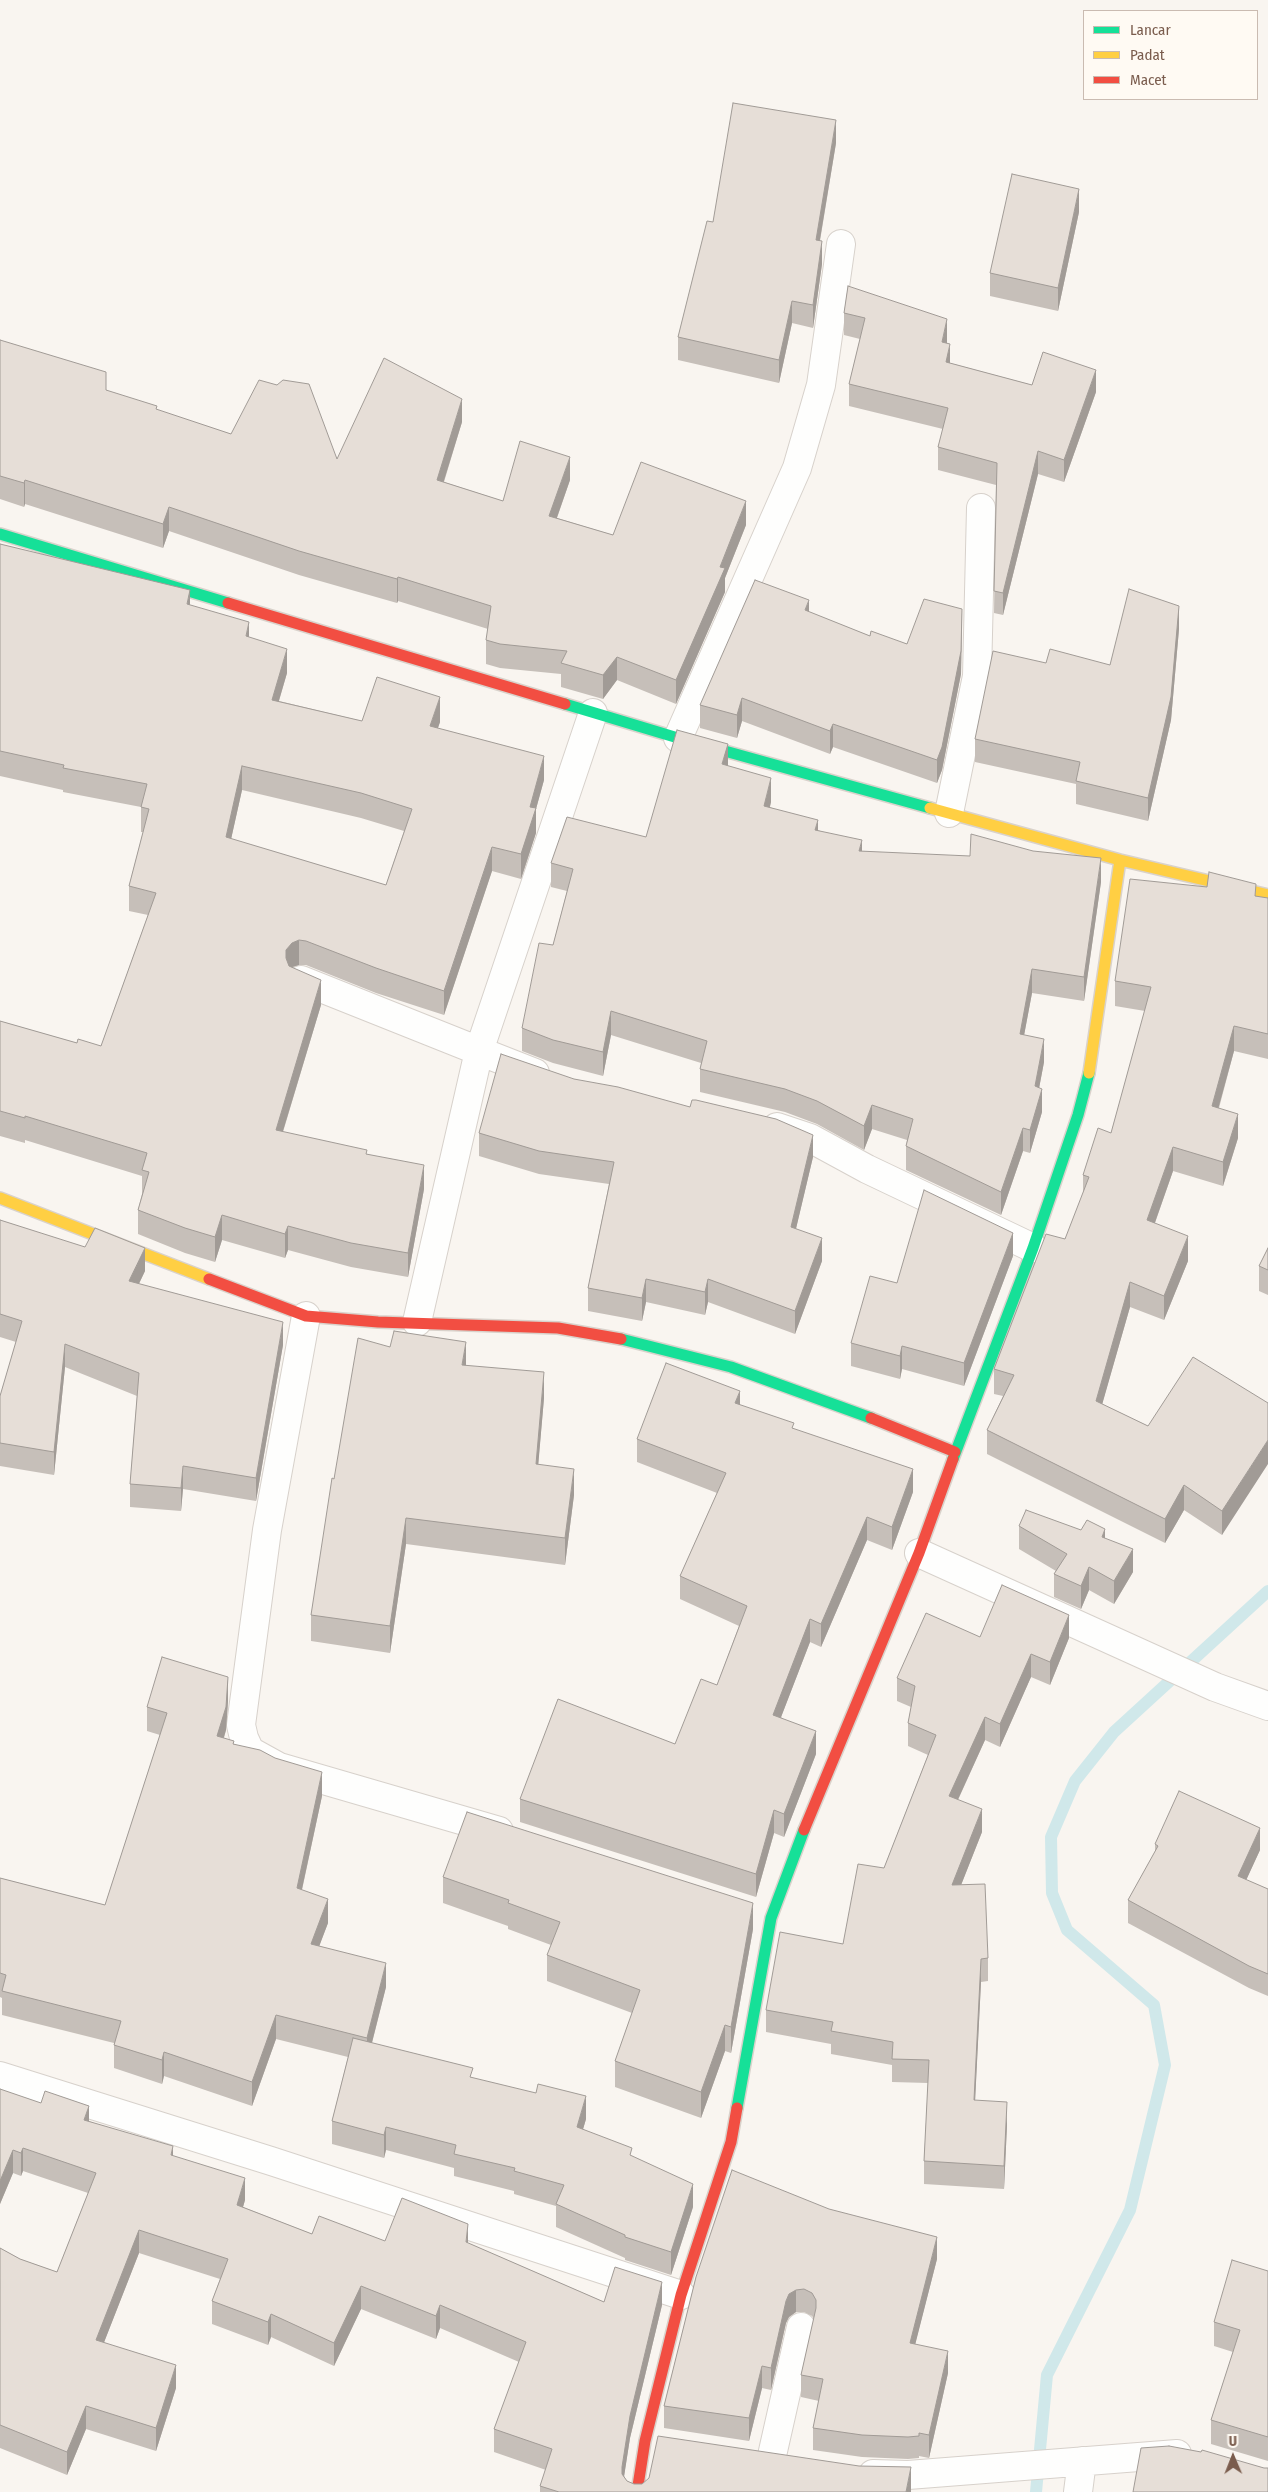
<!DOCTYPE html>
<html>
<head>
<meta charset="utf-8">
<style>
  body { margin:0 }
  #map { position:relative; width:1268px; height:2492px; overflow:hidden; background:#f9f5f0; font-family:"Fira Sans Condensed",sans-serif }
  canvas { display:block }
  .legend { position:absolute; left:1083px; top:10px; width:175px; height:90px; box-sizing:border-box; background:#fffaf3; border:1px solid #cabbb1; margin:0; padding:6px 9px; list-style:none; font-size:15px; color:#7a5c4d }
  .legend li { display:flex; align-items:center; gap:10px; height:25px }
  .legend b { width:25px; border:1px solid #cabbb1 }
  .north { position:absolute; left:1208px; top:2432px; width:50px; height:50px; -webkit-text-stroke:4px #fffaf3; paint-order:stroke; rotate:359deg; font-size:14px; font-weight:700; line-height:20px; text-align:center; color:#7a5c4d }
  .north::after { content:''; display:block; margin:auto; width:18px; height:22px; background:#7a5c4d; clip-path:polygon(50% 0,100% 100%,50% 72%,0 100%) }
</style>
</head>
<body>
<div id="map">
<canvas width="1268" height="2492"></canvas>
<ul class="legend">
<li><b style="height:6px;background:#16e098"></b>Lancar</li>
<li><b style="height:6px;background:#ffcf43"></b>Padat</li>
<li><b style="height:6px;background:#f24e42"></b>Macet</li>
</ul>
<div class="north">U</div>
</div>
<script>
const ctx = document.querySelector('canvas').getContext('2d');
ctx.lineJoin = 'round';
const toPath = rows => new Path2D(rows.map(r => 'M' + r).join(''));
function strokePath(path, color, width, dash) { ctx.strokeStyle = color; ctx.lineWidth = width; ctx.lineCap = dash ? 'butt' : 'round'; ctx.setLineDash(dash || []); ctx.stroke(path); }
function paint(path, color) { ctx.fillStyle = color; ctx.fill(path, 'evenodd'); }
strokePath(toPath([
  [1036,2492,1047,2375,1130,2210,1165,2065,1154,2005,1067,1930,1052,1893,1051,1837,1075,1781,1114,1732,1268,1591]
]), '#d0e8ea', 12);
const street = toPath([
  [678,738,797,468,821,385,841,244],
  [949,813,977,676,981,508],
  [301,980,479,1051,417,1322],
  [535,1073,479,1051,593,713],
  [777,1127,810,1138,867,1169,1033,1248],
  [306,1316,267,1530,241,1725,244,1738,250,1751,279,1767,499,1831],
  [919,1553,1215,1687,1268,1706],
  [0,2076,271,2161,681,2295],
  [771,2460,801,2327],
  [873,2474,908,2475,1177,2454],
  [1078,2492,1082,2461]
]);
const fast = toPath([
  [0,534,228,603],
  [565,704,678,738,930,808],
  [621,1339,731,1367,871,1418],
  [953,1459,1033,1248,1078,1115,1089,1073],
  [737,2108,771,1918,804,1830]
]);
const slow = toPath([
  [930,808,1120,860,1268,895],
  [1089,1073,1120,860],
  [0,1198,209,1279]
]);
const jam = toPath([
  [228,603,565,704],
  [209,1279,306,1316,378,1322,558,1328,621,1339],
  [871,1418,955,1452],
  [804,1830,919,1553,953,1459],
  [637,2492,645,2441,681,2295,731,2142,737,2108]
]);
strokePath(street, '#d7d1cb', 30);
strokePath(fast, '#d9d2cb', 14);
strokePath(slow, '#d9d2cb', 14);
strokePath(jam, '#d9d2cb', 14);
strokePath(street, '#fefefd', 28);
strokePath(fast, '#16e098', 11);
strokePath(slow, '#ffcf43', 11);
strokePath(jam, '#f24e42', 11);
paint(toPath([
  [836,143,820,241,822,264,813,328,792,323,779,383,678,360,678,337,713,222],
  [1079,212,1058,311,990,296,990,273],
  [848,286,947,342,947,344,950,363,1032,385,1096,392,1064,482,1038,474,1003,615,994,613,996,485,938,470,938,447,943,429,849,406,849,384,860,339,844,335,844,313],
  [0,340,106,390,157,410,231,434,337,459,462,422,444,482,503,501,570,480,557,518,613,535,746,525,725,578,725,592,676,704,617,680,603,699,561,687,561,674,500,668,486,664,486,640,488,629,398,601,397,603,299,575,169,531,163,548,25,504,24,507,0,499],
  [0,544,190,605,249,637,287,673,279,701,362,721,440,722,438,728,544,780,536,809,536,833,521,879,492,871,444,1015,376,993,306,965,299,965,293,967,321,1005,283,1132,367,1154,424,1189,408,1277,351,1267,288,1250,285,1258,222,1240,215,1262,185,1253,138,1234,138,1210,142,1194,142,1176,25,1140,25,1143,0,1136,0,1021,77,1043,101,1046,148,915,129,911,129,886,143,832,141,832,141,807,63,792,63,790,0,776],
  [242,790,361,818,404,831,386,885,231,839],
  [809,612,870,636,907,644,962,632,961,674,942,770,937,783,833,747,830,754,742,721,737,738,700,728,700,705],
  [1179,629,1171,720,1148,821,1076,804,1076,784,975,762,975,739,1046,663,1110,665],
  [728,766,771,802,770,807,862,851,1101,882,1084,1001,1032,993,1024,1035,1044,1062,1039,1088,1042,1112,1030,1153,1023,1151,1001,1215,906,1170,906,1146,907,1140,872,1129,864,1150,817,1124,785,1112,700,1092,700,1069,701,1063,611,1035,603,1076,553,1063,522,1051,522,1028,553,945,567,891,551,887,551,863,646,837],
  [1256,897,1268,898,1268,1059,1234,1051,1219,1108,1238,1138,1223,1186,1173,1171,1155,1223,1188,1261,1164,1320,1130,1307,1102,1404,1148,1426,1268,1403,1222,1535,1184,1510,1165,1543,987,1454,987,1430,1003,1396,994,1394,994,1369,1065,1239,1083,1194,1083,1175,1111,1133,1145,1011,1115,1006,1115,981],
  [574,1079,813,1157,796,1228,822,1261,795,1334,708,1302,705,1315,646,1302,642,1321,588,1311,588,1288,609,1184,539,1174,479,1156,479,1133],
  [0,1220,145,1271,139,1284,283,1345,256,1501,183,1489,181,1511,130,1507,130,1484,137,1396,65,1367,54,1475,0,1466,0,1396,16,1342,0,1337],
  [1268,1248,1268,1295,1259,1291,1259,1266],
  [1013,1256,964,1386,902,1369,900,1379,851,1366,851,1343],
  [390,1347,466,1365,544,1398,538,1465,574,1495,565,1565,406,1544,390,1653,311,1641,311,1615,334,1479],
  [740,1405,794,1429,913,1492,892,1550,867,1540,821,1647,810,1642,781,1717,816,1754,784,1837,774,1833,756,1897,520,1822,520,1799,675,1744,717,1685,739,1626,680,1599,680,1576,717,1493,637,1462,637,1439],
  [1019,1526,1105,1539,1133,1572,1114,1604,1089,1590,1081,1609,1054,1597,1054,1574,1056,1571,1019,1549],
  [980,1637,1069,1638,1050,1685,1031,1677,1000,1747,985,1740,958,1800,982,1832,961,1885,988,1958,988,1981,981,1982,975,2100,1007,2125,1004,2189,924,2184,924,2161,928,2083,892,2082,892,2065,831,2054,831,2044,766,2032,766,2010,843,1944,884,1868,928,1755,908,1746,908,1723,911,1707,897,1701,897,1678],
  [228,1701,226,1730,224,1738,322,1796,302,1890,328,1923,319,1946,386,1987,372,2043,473,2078,586,2119,583,2129,632,2156,693,2207,671,2275,625,2260,625,2258,556,2227,556,2206,514,2194,514,2191,454,2176,454,2168,386,2150,384,2158,332,2144,332,2121,348,2057,276,2039,252,2106,164,2076,162,2084,114,2068,114,2043,2,2015,2,1998,0,1997,0,1878,105,1905,160,1735,147,1731,147,1707],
  [1155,1844,1260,1850,1246,1880,1268,1889,1268,1996,1249,1988,1128,1923,1128,1900,1155,1852],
  [443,1877,753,1929,731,2053,725,2051,701,2118,615,2087,615,2061,632,2013,547,1981,547,1955,551,1945,508,1929,508,1926,443,1903],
  [0,2089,89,2121,173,2156,245,2200,243,2207,312,2234,385,2241,468,2243,604,2302,662,2305,630,2438,624,2476,627,2481,634,2484,911,2490,911,2492,540,2492,540,2486,546,2470,494,2452,494,2429,519,2362,440,2328,436,2339,361,2309,334,2366,271,2337,268,2345,212,2324,212,2301,220,2279,139,2253,104,2342,176,2388,156,2451,86,2429,67,2475,0,2448,0,2248,20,2259,57,2272,88,2193,23,2171,21,2176,13,2173,0,2204],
  [937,2259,915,2344,948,2373,929,2458,919,2456,919,2458,908,2459,862,2457,813,2450,813,2428,819,2401,801,2397,801,2375,814,2319,812,2316,804,2312,796,2312,789,2317,786,2323,771,2390,762,2388,749,2441,664,2428,664,2406,696,2277],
  [1268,2271,1268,2461,1211,2444,1211,2420,1233,2352,1214,2346,1214,2322]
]), '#c6bfb9');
paint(toPath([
  [836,120,836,143,816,263,816,240],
  [1079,189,1079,212,1058,311,1058,288],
  [822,241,822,264,813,328,813,305],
  [792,301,792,323,779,383,779,360],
  [947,319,947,342,942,365,942,342],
  [950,344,950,367,946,362],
  [1096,370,1096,392,1064,482,1064,460],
  [462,399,462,422,437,503,437,480],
  [1038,451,1038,474,1003,615,1003,593],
  [570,457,570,480,549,540,549,516],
  [25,480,25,504,24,507,24,483],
  [746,501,746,525,725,578,725,592,676,704,676,680],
  [169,507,169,531,163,548,163,524],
  [398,577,398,601,397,603,397,579],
  [190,590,190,614,187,604],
  [809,600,809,623,805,610],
  [1179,606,1179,629,1171,720,1148,821,1148,798],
  [962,609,961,674,942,770,937,783,937,760],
  [249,622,249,647,246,636],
  [287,649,287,673,272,724,272,700],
  [617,657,617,680,603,699,603,675],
  [440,697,440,722,430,750,430,726],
  [742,698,742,721,737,738,737,715],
  [833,724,833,747,830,754,830,731],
  [728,744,728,768,722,764],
  [544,756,544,780,536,809,536,833,521,879,521,854,530,807],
  [242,766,242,790,226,862,226,837],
  [771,778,771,802,764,829,764,806],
  [818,820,818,843,815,830],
  [862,840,862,864,859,851],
  [492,847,492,871,444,1015,444,991],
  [1101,858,1101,882,1084,1001,1084,977],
  [299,940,299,965,292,967,286,975,286,950,292,943],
  [1032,969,1032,993,1020,1057,1020,1034],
  [321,980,321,1005,276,1154,276,1130],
  [611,1011,611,1035,603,1076,603,1052],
  [1234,1026,1234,1051,1212,1131,1212,1106],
  [1044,1039,1044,1062,1035,1110,1035,1086],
  [1042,1089,1042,1112,1030,1153,1030,1130],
  [872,1105,872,1129,864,1150,864,1126],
  [1238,1114,1238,1138,1223,1186,1223,1162],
  [1023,1128,1023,1151,1001,1215,1001,1192],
  [813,1135,813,1157,791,1250,791,1227],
  [1173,1147,1173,1171,1147,1245,1147,1220],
  [424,1165,424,1189,408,1277,408,1253],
  [222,1215,222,1240,215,1262,215,1237],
  [288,1226,288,1250,285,1258,285,1234],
  [1013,1233,1013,1256,964,1386,964,1363],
  [1188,1236,1188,1261,1164,1320,1164,1296],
  [822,1238,822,1261,795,1334,795,1311],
  [145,1248,145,1271,129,1304,129,1281],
  [646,1279,646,1302,642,1321,642,1298],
  [708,1279,708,1302,705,1315,705,1292],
  [1130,1282,1130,1307,1096,1426,1096,1401],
  [283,1322,283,1345,256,1501,256,1478],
  [466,1342,466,1369,462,1365],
  [65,1344,65,1367,54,1475,54,1452],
  [902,1346,902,1369,900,1379,900,1356],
  [544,1372,544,1398,536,1491,536,1464],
  [740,1391,740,1414,735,1403],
  [1268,1440,1268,1464,1222,1535,1222,1511],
  [183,1466,183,1489,181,1511,181,1488],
  [574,1469,574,1495,565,1565,565,1538],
  [913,1469,913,1492,892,1550,892,1527],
  [1184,1485,1184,1510,1165,1543,1165,1519],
  [867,1517,867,1540,821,1647,821,1624],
  [406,1518,406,1544,390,1653,390,1626],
  [1105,1529,1105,1552,1102,1537],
  [1133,1549,1133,1572,1114,1604,1114,1581],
  [1089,1567,1089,1590,1081,1609,1081,1586],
  [1069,1615,1069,1638,1050,1685,1050,1662],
  [810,1619,810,1642,773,1738,773,1715],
  [1031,1654,1031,1677,1000,1747,1000,1724],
  [228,1677,228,1701,226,1730,217,1760,217,1736],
  [985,1717,985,1740,949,1819,949,1796],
  [816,1731,816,1754,784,1837,784,1814],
  [322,1772,322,1796,297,1912,297,1888],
  [982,1809,982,1832,952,1908,952,1885],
  [774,1810,774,1833,756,1897,756,1874],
  [1260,1828,1260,1850,1238,1898,1238,1876],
  [328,1899,328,1923,311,1968,311,1944],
  [753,1903,753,1929,731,2053,731,2027],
  [981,1959,981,1982,974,2123,974,2100],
  [386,1963,386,1987,367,2062,367,2038],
  [276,2015,276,2039,252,2106,252,2082],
  [725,2025,725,2051,701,2118,701,2092],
  [164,2052,164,2076,162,2084,162,2060],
  [586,2096,586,2119,577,2150,577,2127],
  [1007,2102,1007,2125,1004,2189,1004,2166],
  [89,2106,89,2129,84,2120],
  [386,2127,386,2150,384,2158,384,2135],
  [173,2146,173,2169,171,2155],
  [23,2148,23,2171,21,2176,21,2153],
  [13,2150,13,2173,0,2204,0,2181],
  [245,2178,245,2200,237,2228,237,2205],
  [693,2184,693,2207,671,2275,671,2252],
  [468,2224,468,2247,466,2242],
  [139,2230,139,2253,96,2363,96,2340],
  [937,2237,937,2259,910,2365,910,2343],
  [662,2282,662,2305,630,2438,622,2490,622,2467,630,2416],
  [361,2286,361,2309,334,2366,334,2343],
  [796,2290,796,2312,789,2317,786,2323,771,2390,771,2368,786,2301,789,2294],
  [440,2305,440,2328,436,2339,436,2316],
  [271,2314,271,2337,268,2345,268,2322],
  [948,2351,948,2373,929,2458,929,2435],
  [176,2365,176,2388,156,2451,156,2428],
  [762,2366,762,2388,749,2441,749,2418],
  [86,2406,86,2429,67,2475,67,2452],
  [911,2467,911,2492,906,2492]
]), '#a19b96');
const building = toPath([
  [733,103,836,120,816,240,822,241,813,305,792,301,779,360,678,337,707,221,713,222,733,103],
  [1012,174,1079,189,1058,288,990,273,1012,174],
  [848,286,947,319,942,342,950,344,946,362,1032,385,1043,352,1096,370,1064,460,1038,451,1003,593,994,591,997,463,938,447,948,408,849,384,865,318,844,313,848,286],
  [0,340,106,372,106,390,157,406,156,409,231,434,259,380,277,385,283,380,309,384,337,459,384,358,462,399,437,480,503,501,520,441,570,457,549,516,613,535,641,462,746,501,720,567,725,568,676,680,617,657,603,675,561,663,567,651,500,644,486,640,491,606,398,577,397,579,299,551,169,507,163,524,25,480,24,483,0,476,0,340],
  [0,544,190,590,187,604,249,622,246,636,287,649,272,700,362,721,377,677,440,697,430,726,544,756,530,807,536,808,521,854,492,847,444,991,376,968,306,941,299,940,292,943,286,950,286,958,289,966,321,980,276,1130,367,1150,366,1154,424,1165,408,1253,351,1243,288,1226,285,1234,222,1215,215,1237,185,1228,138,1210,149,1172,142,1170,147,1153,25,1116,25,1118,0,1111,0,1021,77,1043,78,1039,101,1046,156,893,129,886,149,809,141,807,147,784,63,768,64,765,0,751,0,544],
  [242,766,361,793,412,809,386,885,226,837,242,766],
  [755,580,809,600,805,610,870,636,871,631,907,644,924,599,962,609,961,651,942,747,937,760,833,724,830,731,742,698,737,715,700,705,755,580],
  [1129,589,1179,606,1171,697,1148,798,1076,781,1080,762,975,739,993,651,1046,663,1050,649,1110,665,1129,589],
  [677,730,728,744,722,764,771,778,764,806,818,820,815,830,862,840,859,851,970,856,971,834,1033,851,1101,858,1084,977,1032,969,1020,1034,1044,1039,1035,1086,1042,1089,1030,1130,1023,1128,1001,1192,906,1146,913,1119,872,1105,864,1126,817,1101,785,1089,700,1069,707,1041,611,1011,603,1052,553,1040,522,1028,539,943,553,945,573,869,551,863,567,817,646,837,677,730],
  [1209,872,1256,884,1255,896,1268,898,1268,1034,1234,1026,1212,1106,1238,1114,1223,1162,1173,1147,1147,1220,1188,1236,1164,1296,1130,1282,1096,1401,1148,1426,1193,1357,1268,1403,1268,1440,1222,1511,1184,1485,1165,1519,987,1430,1014,1375,994,1369,1046,1234,1065,1239,1089,1177,1083,1175,1098,1128,1111,1133,1151,987,1115,981,1130,879,1207,887,1209,872],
  [501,1054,574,1079,618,1087,690,1107,692,1100,696,1100,776,1119,813,1135,791,1227,822,1238,795,1311,708,1279,705,1292,646,1279,642,1298,588,1288,614,1162,539,1151,479,1133,501,1054],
  [924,1190,1013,1233,964,1363,902,1346,900,1356,851,1343,870,1276,897,1283,924,1190],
  [0,1220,85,1247,95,1228,145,1248,129,1281,283,1322,256,1478,183,1466,181,1488,130,1484,139,1373,65,1344,54,1452,0,1443,0,1396,22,1321,0,1314,0,1220],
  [1268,1248,1268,1270,1259,1266,1268,1248],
  [394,1331,466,1342,462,1365,544,1372,536,1464,574,1469,565,1538,406,1518,390,1626,311,1615,332,1478,334,1479,358,1338,390,1347,394,1331],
  [666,1363,740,1391,735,1403,794,1423,792,1428,913,1469,892,1527,867,1517,821,1624,810,1619,773,1715,816,1731,784,1814,774,1810,756,1874,520,1799,558,1699,675,1744,701,1679,717,1685,747,1606,680,1576,726,1473,637,1439,666,1363],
  [1026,1510,1081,1530,1087,1520,1105,1529,1102,1537,1133,1549,1114,1581,1089,1567,1081,1586,1054,1574,1067,1554,1019,1526,1026,1510],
  [1002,1585,1069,1615,1050,1662,1031,1654,1000,1724,985,1717,949,1796,982,1809,952,1885,985,1884,988,1958,981,1959,974,2100,1007,2102,1004,2166,924,2161,929,2060,892,2059,893,2042,831,2031,833,2022,766,2010,780,1932,843,1944,858,1864,884,1868,936,1735,908,1723,915,1686,897,1678,926,1613,980,1637,1002,1585],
  [162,1657,228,1677,226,1707,217,1736,234,1741,233,1744,260,1750,275,1758,322,1772,297,1888,328,1899,311,1944,386,1963,367,2038,276,2015,252,2082,164,2052,162,2060,114,2045,121,2021,2,1991,6,1975,0,1973,0,1878,105,1905,167,1713,147,1707,162,1657],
  [1179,1791,1260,1828,1238,1876,1268,1889,1268,1974,1249,1966,1128,1900,1158,1846,1155,1844,1179,1791],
  [467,1812,753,1903,731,2027,725,2025,701,2092,615,2061,640,1990,547,1955,560,1922,508,1903,509,1900,443,1877,467,1812],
  [353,2038,473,2068,470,2077,536,2093,538,2084,586,2096,577,2127,632,2148,630,2155,693,2184,671,2252,625,2237,625,2235,556,2204,564,2185,514,2171,515,2168,454,2154,456,2145,386,2127,384,2135,332,2121,353,2038],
  [0,2089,41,2103,45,2091,89,2106,84,2120,173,2146,171,2155,245,2178,237,2205,312,2234,319,2216,385,2241,402,2198,468,2224,466,2242,604,2302,615,2267,662,2282,630,2416,622,2467,622,2474,627,2481,634,2484,642,2484,649,2478,658,2436,859,2466,911,2467,906,2492,559,2492,540,2486,552,2449,494,2429,526,2342,440,2305,436,2316,361,2286,334,2343,271,2314,268,2322,212,2301,228,2259,139,2230,96,2340,176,2365,156,2428,86,2406,67,2452,0,2425,0,2248,20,2259,57,2272,96,2173,23,2148,21,2153,13,2150,0,2181,0,2089],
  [732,2170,829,2209,937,2237,910,2343,948,2351,929,2435,919,2433,919,2436,908,2437,862,2435,813,2428,823,2379,801,2375,816,2308,816,2300,812,2293,804,2289,796,2290,789,2294,786,2301,771,2368,762,2366,749,2418,664,2406,696,2277,732,2170],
  [1232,2260,1268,2271,1268,2437,1211,2420,1240,2330,1214,2322,1232,2260],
  [1169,2446,1201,2452,1202,2450,1264,2468,1268,2468,1268,2492,1133,2492,1141,2448,1169,2446]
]);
paint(building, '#e6ded7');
strokePath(building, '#a19b96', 1);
</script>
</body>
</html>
